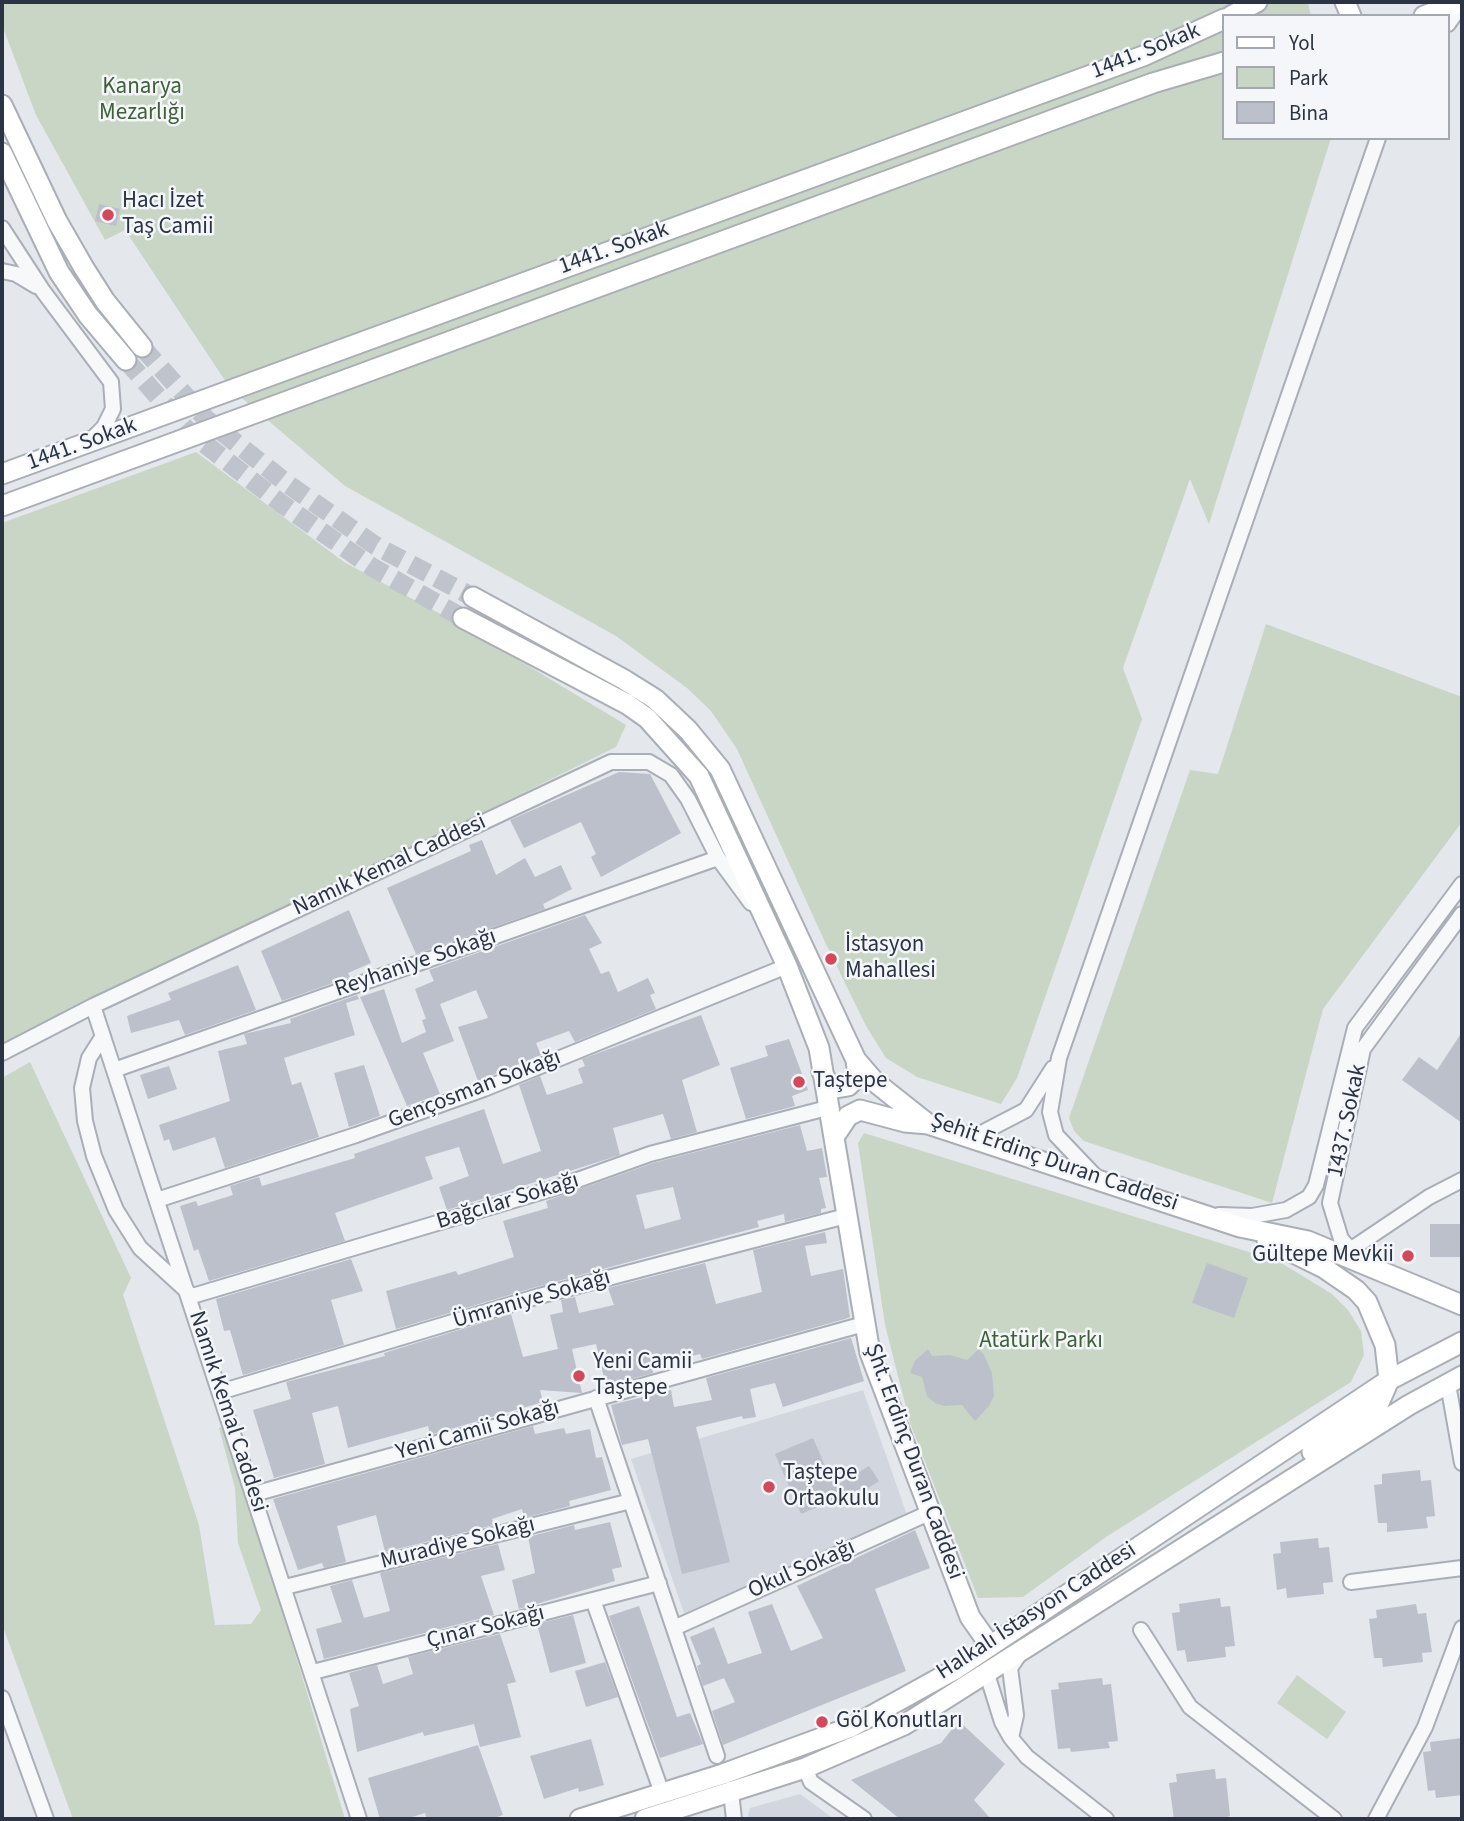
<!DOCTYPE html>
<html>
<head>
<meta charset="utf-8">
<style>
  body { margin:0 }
  #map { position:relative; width:1464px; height:1821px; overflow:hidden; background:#e4e7ec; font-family:"Source Sans 3",sans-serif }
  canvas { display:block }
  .frame { position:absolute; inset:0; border:4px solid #2b3445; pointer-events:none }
  .legend { position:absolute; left:1222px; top:14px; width:228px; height:126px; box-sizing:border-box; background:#f4f6f9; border:2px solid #a4a8b1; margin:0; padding:9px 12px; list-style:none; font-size:21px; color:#2b3445 }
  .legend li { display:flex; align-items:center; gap:14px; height:35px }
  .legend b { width:35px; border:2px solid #a4a8b1 }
</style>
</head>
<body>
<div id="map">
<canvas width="1464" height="1821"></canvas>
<div class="frame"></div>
<ul class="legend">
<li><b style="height:9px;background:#fff"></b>Yol</li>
<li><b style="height:19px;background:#c9d6c5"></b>Park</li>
<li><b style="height:19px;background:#bbc0ca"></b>Bina</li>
</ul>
</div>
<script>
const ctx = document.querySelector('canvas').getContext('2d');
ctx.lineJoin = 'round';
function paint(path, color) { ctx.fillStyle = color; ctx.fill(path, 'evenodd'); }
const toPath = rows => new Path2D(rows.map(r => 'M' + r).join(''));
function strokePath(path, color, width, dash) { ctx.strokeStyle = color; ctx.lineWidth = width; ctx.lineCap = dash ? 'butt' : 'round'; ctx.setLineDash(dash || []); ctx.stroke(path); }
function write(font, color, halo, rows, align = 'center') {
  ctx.font = font + ' "Source Sans 3",sans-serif'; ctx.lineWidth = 5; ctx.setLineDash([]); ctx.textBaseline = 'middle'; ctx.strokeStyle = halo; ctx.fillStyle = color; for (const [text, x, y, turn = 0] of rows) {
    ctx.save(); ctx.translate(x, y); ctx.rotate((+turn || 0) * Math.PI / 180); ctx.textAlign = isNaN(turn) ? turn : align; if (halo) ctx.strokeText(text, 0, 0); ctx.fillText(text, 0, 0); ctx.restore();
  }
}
paint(toPath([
  [863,1390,907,1515,684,1613,631,1459],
  [800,1794,834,1819,747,1819,750,1808]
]), '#d2d6de');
paint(toPath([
  [2,2,1308,2,1311,16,1224,16,1224,138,1331,138,1209,524,1190,479,1123,668,1142,719,1017,1078,1001,1104,917,1077,886,1058,866,1026,825,942,737,749,711,711,687,688,616,636,345,486,230,388,125,230,105,240,36,115,2,25],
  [196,452,344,562,459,624,626,725,616,747,93,1006,2,1046,2,523],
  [1266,624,1462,697,1462,822,1323,1009,1272,1203,1084,1141,1074,1131,1069,1118,1190,770,1218,774],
  [30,1062,131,1278,123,1295,199,1525,215,1625,251,1624,261,1610,238,1543,235,1488,219,1428,226,1425,345,1819,73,1819,2,1624,2,1078],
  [864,1133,1278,1261,1332,1294,1348,1310,1361,1331,1364,1355,1351,1382,1106,1537,1023,1597,978,1598,910,1423,885,1325,858,1143],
  [1297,1675,1346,1712,1327,1739,1277,1703]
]), '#c9d6c5');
paint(toPath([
  [99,204,120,209,116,226,95,221],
  [619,772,650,774,681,833,601,877,591,857,596,854,581,822,524,848,510,820],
  [482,840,496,875,525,858,535,877,561,865,572,889,543,904,545,909,416,954,387,888,471,851,469,845],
  [349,910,371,963,348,973,350,977,282,1001,261,951],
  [585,915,602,943,589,949,601,974,609,971,618,992,648,978,655,993,650,995,656,1009,575,1042,569,1031,536,1043,541,1055,478,1081,458,1027,488,1018,476,990,440,1004,454,1041,423,1053,440,1094,407,1106,360,997,384,989,402,1043,426,1032,422,1020,426,1019,415,989,434,981,429,970],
  [238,965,256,1010,185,1035,179,1020,131,1033,127,1016,171,1000,168,993],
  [357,995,359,999,346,1003,355,1035,284,1058,292,1085,301,1082,319,1137,225,1168,215,1137,173,1151,169,1139,164,1141,159,1125,230,1101,218,1051,247,1044,244,1034,291,1023,290,1019],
  [701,1015,720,1065,682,1080,697,1132,671,1139,663,1114,613,1128,620,1155,447,1210,439,1187,469,1176,459,1147,425,1157,433,1179,335,1213,345,1241,209,1281,198,1249,194,1251,180,1206,196,1201,198,1206,233,1195,230,1186,259,1177,262,1186,355,1158,354,1154,357,1153,484,1109,503,1164,541,1151,519,1085,540,1076,547,1095,583,1083,578,1069,585,1066,582,1059],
  [1462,1032,1462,1123,1402,1080,1419,1057,1437,1070],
  [789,1039,808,1090,792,1096,795,1106,746,1119,730,1068,768,1056,765,1046],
  [364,1065,380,1116,349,1127,334,1073],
  [169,1066,177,1089,148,1099,140,1075],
  [800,1125,807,1151,822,1148,827,1177,819,1178,826,1208,821,1209,821,1213,785,1222,784,1214,757,1221,759,1227,536,1287,396,1329,386,1291,456,1271,458,1275,514,1257,503,1221,548,1208,546,1201,653,1163],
  [673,1187,681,1219,645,1229,636,1195],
  [1430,1224,1462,1224,1462,1257,1430,1257],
  [825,1232,827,1243,805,1246,811,1276,843,1269,850,1317,845,1319,702,1359,700,1354,652,1366,653,1373,606,1386,596,1344,572,1349,582,1393,540,1390,543,1402,430,1435,428,1426,348,1448,338,1406,312,1413,325,1464,274,1478,253,1410,291,1399,286,1382,385,1356,384,1353,511,1314,523,1357,558,1349,550,1315,563,1312,561,1300,575,1297,579,1313,614,1305,608,1288,705,1263,716,1304,762,1292,753,1250],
  [351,1259,363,1291,331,1300,344,1345,243,1375,230,1330,224,1331,216,1299],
  [1207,1263,1248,1278,1234,1318,1192,1303],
  [851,1338,864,1381,783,1407,775,1383,750,1389,756,1417,743,1419,742,1416,696,1427,730,1562,682,1574,648,1439,622,1445,611,1405,671,1390,674,1407,712,1400,706,1378],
  [928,1349,932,1356,950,1355,967,1360,979,1349,984,1355,992,1373,994,1396,989,1406,975,1421,962,1405,944,1406,935,1403,927,1396,922,1377,910,1373,915,1361],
  [533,1426,535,1434,564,1428,566,1434,590,1429,596,1458,602,1457,611,1490,569,1501,570,1506,524,1518,522,1509,492,1519,494,1525,385,1552,376,1515,337,1526,346,1562,324,1568,322,1563,298,1570,273,1499],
  [813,1438,834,1487,869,1466,879,1481,862,1492,860,1489,801,1514,775,1454],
  [1420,1470,1421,1481,1431,1480,1435,1516,1426,1517,1428,1528,1387,1532,1387,1523,1378,1523,1374,1485,1382,1484,1382,1474],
  [610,1522,622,1567,612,1569,615,1581,519,1609,512,1580,535,1573,528,1537,574,1525,575,1530],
  [915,1530,930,1568,875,1589,906,1671,723,1745,712,1711,735,1702,724,1678,703,1686,697,1666,701,1664,690,1637,714,1627,728,1664,762,1653,748,1612,772,1604,791,1651,823,1638,797,1586],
  [1318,1538,1319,1548,1329,1547,1333,1582,1323,1583,1324,1594,1287,1598,1286,1588,1277,1590,1273,1554,1281,1553,1280,1542],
  [498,1544,505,1570,481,1576,494,1615,324,1659,316,1629,342,1622,330,1586,352,1580,364,1618,390,1611,380,1573],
  [1220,1598,1221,1607,1230,1606,1235,1646,1225,1647,1226,1657,1187,1662,1185,1650,1177,1651,1172,1613,1180,1612,1179,1604],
  [1416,1604,1418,1614,1426,1613,1432,1652,1422,1653,1423,1662,1383,1667,1382,1658,1374,1658,1369,1619,1377,1618,1376,1610],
  [639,1606,677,1717,690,1713,703,1744,660,1758,609,1616],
  [573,1615,586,1663,550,1673,537,1624],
  [500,1634,516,1682,507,1684,521,1737,480,1747,474,1724,424,1736,423,1732,357,1752,350,1709,359,1706,349,1673,377,1665,383,1684,413,1674,408,1657],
  [605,1662,618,1697,586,1707,575,1671],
  [1102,1678,1103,1685,1111,1684,1118,1741,1108,1742,1110,1748,1071,1752,1070,1748,1058,1749,1051,1690,1059,1689,1058,1683],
  [962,1724,1005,1764,974,1800,991,1819,900,1819,851,1780,941,1743,953,1728],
  [1462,1738,1462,1795,1436,1798,1435,1790,1428,1791,1423,1752,1431,1751,1430,1742],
  [591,1739,604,1785,579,1792,578,1788,544,1799,530,1756],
  [478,1745,503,1815,491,1819,427,1819,425,1813,406,1819,380,1819,368,1778],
  [1215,1769,1216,1779,1226,1778,1230,1816,1221,1819,1174,1819,1169,1783,1177,1782,1176,1774]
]), '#bbc0ca');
strokePath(toPath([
  [142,347,206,419,285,482,376,546,473,597],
  [126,360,188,431,282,504,372,567,463,618]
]), '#bfc3cb', 19, [19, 10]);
const street = toPath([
  [1448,24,1462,4],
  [2,228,43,291,111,382,113,409,104,427,92,439],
  [2,271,16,274,36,286],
  [93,1006,359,1819],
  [103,1036,89,1058,82,1088,85,1121,94,1156,116,1210,140,1248,187,1291],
  [2,1053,93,1006,611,762,649,762,671,775,688,799,718,858,751,903],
  [114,1070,718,858],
  [972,1138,1026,1110,1053,1068],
  [1097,1178,1056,1135,1050,1112,1059,1058,1378,138],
  [157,1200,356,1135,484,1089,787,966],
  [1219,1215,1252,1216,1286,1210,1309,1197,1316,1185,1355,1028,1462,884],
  [1350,1250,1429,1197,1462,1180],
  [1359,1259,1341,1239,1330,1203,1363,1049,1462,914],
  [189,1297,558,1187,650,1154,827,1108],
  [1448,1384,1462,1463],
  [220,1392,539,1296,846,1216],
  [596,1398,717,1756],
  [254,1494,864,1324],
  [1351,1582,1462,1568],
  [285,1587,631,1501],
  [593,1600,662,1793],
  [674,1628,931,1512],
  [1141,1630,1190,1707,1334,1819],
  [313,1672,659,1583],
  [987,1674,1002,1722,1011,1738,1016,1715,1010,1668,1019,1655],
  [2,1698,46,1819],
  [1011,1738,1027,1757,1106,1819],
  [805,1768,811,1782,864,1819],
  [731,1792,734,1819],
  [1376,1819,1425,1727,1462,1628]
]);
const secondary = toPath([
  [1345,2,1351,16],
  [1231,16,1257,2],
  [1424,16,1461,2],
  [2,105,57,221,84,268,105,301,142,347],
  [2,153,59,272,88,315,126,360],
  [2,474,1143,56,1224,19],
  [2,506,1153,83,1224,62],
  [473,597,623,679,655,699,688,730,720,769,856,1060,875,1082,928,1124,1240,1227,1308,1241,1462,1305],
  [463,618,627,704,647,718,699,776,787,966,819,1048,870,1353,970,1617,989,1644],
  [822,1072,829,1085,836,1088,848,1086,858,1076,856,1060],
  [834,1137,848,1116,860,1110,905,1122,928,1124],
  [1267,1240,1324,1268,1356,1290,1367,1302,1385,1345,1389,1380,1379,1403,1366,1416,1312,1452],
  [580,1819,723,1774,851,1727,954,1670,1389,1380,1462,1342],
  [645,1819,805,1768,904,1725,1409,1405,1462,1376]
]);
strokePath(street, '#a9aeb7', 18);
strokePath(secondary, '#a9aeb7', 23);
strokePath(street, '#f7f8fa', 14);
strokePath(secondary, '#fff', 19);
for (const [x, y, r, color] of [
  [108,215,7,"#d1495b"],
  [831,959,7,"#d1495b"],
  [799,1082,7,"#d1495b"],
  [1408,1256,7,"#d1495b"],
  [579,1376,7,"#d1495b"],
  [769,1487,7,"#d1495b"],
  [822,1722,7,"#d1495b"]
]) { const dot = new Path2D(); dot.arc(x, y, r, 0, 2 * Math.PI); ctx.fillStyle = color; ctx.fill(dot); strokePath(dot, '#f4f6f9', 2.5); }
write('23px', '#2b3445', '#f4f6f9', [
  ["1441. Sokak",1146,52,-22],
  ["1441. Sokak",614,249,-20],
  ["1441. Sokak",82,445,-20],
  ["Namık Kemal Caddesi",390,866,-25],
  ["Reyhaniye Sokağı",416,964,-19],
  ["Gençosman Sokağı",475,1090,-21],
  ["1437. Sokak",1348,1121,-78],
  ["Şehit Erdinç Duran Caddesi",1054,1163,19],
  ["Bağcılar Sokağı",508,1202,-17],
  ["Ümraniye Sokağı",532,1300,-16],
  ["Namık Kemal Caddesi",227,1412,72],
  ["Yeni Camii Sokağı",478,1431,-16],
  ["Şht. Erdinç Duran Caddesi",913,1462,70],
  ["Muradiye Sokağı",458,1544,-14],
  ["Okul Sokağı",802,1570,-24],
  ["Halkalı İstasyon Caddesi",1037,1612,-33],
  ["Çınar Sokağı",486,1628,-14]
]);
write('23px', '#3f6138', '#f4f6f9', [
  ["Kanarya",142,88],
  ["Mezarlığı",142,114],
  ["Atatürk Parkı",1041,1342]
]);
write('23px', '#2b3445', '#f4f6f9', [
  ["Hacı İzet",122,202],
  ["Taş Camii",122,228],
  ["İstasyon",845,946],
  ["Mahallesi",845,972],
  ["Taştepe",813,1082],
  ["Gültepe Mevkii",1394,1256,"right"],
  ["Yeni Camii",593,1363],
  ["Taştepe",593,1389],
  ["Taştepe",783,1474],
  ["Ortaokulu",783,1500],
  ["Göl Konutları",836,1722]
], 'left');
</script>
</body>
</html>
